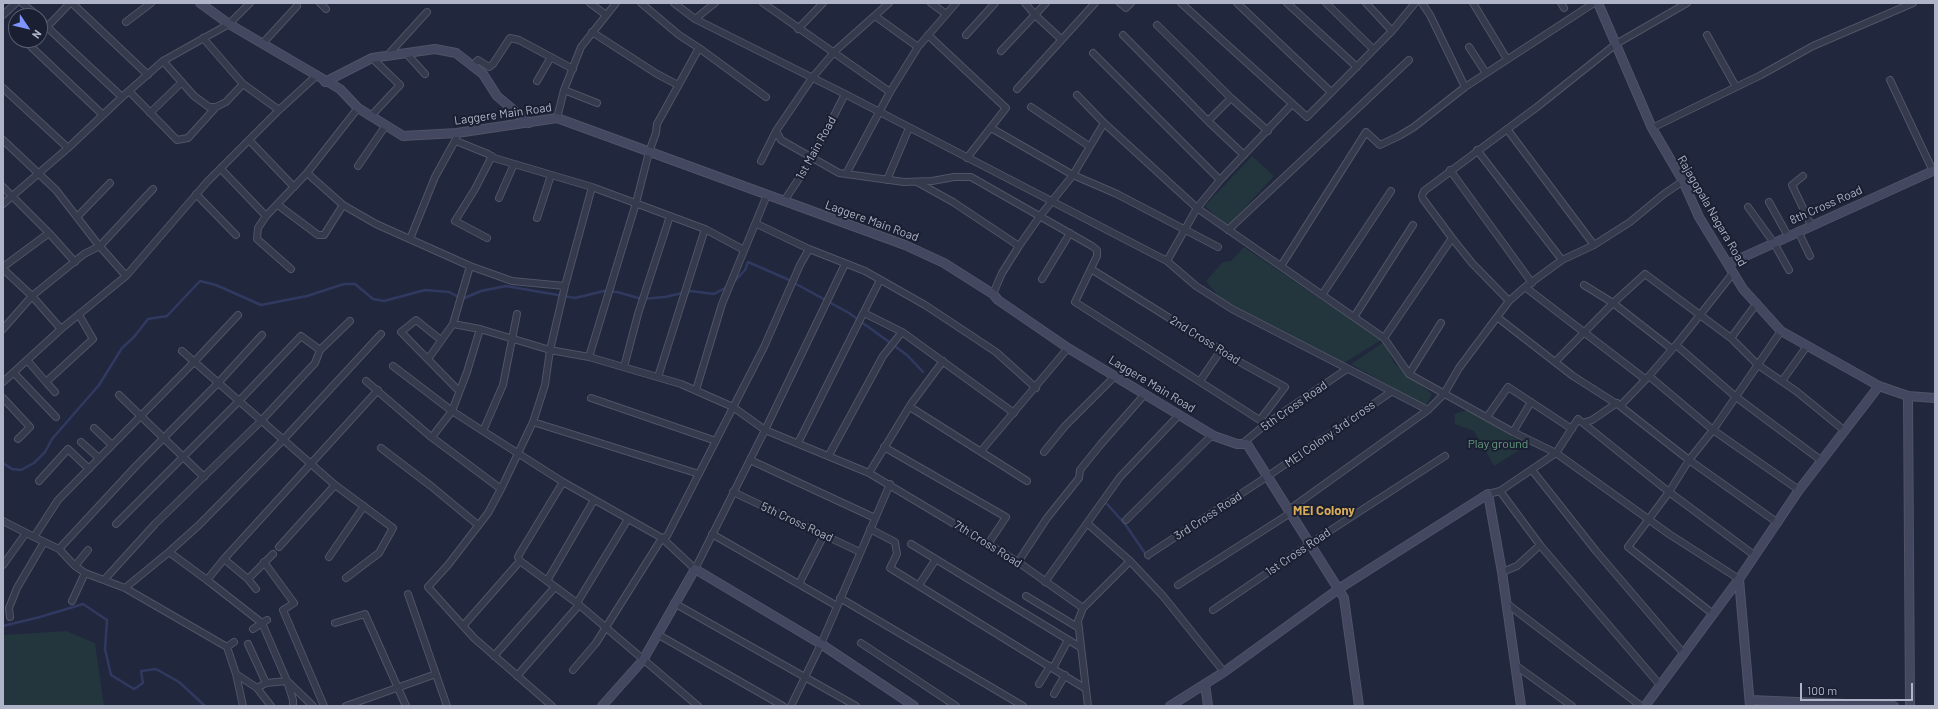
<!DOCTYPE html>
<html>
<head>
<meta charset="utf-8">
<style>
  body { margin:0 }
  #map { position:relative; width:1938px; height:709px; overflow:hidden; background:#21273c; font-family:Barlow,sans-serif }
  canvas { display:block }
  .frame { position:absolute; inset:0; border:4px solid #b0b4c8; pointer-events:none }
  .north { position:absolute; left:8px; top:8px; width:40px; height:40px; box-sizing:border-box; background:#1a1f31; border:1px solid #565b6d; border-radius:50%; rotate:125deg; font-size:11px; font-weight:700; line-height:16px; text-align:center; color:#b0b4c8 }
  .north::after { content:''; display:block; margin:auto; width:14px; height:18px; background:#7f95fe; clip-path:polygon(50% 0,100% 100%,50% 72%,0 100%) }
  .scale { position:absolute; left:1800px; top:683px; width:113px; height:18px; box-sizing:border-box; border:2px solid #b0b4c8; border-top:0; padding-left:5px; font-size:12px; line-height:14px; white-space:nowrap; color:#b0b4c8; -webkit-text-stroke:3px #1a1f31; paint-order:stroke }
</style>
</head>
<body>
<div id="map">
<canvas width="1938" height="709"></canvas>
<div class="frame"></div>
<div class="north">N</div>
<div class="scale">100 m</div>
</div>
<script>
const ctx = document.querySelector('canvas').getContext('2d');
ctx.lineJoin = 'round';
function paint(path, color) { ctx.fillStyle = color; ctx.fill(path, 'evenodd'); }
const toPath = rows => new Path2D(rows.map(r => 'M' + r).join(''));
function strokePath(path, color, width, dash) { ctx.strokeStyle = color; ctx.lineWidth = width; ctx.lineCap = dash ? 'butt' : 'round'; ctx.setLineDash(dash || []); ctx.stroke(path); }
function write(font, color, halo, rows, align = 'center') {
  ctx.font = font + ' Barlow,sans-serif'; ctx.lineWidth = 4; ctx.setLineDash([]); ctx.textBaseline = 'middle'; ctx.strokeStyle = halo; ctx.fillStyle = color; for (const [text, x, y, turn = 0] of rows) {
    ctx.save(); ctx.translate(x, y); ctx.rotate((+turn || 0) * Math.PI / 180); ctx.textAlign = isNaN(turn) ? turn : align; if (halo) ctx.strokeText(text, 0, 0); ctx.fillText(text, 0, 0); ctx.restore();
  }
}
paint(toPath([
  [1252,156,1274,176,1227,227,1205,206],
  [1244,247,1381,340,1344,363,1221,299,1206,281,1223,262,1231,261],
  [1384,342,1394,363,1432,394,1425,407,1351,364],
  [1468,410,1527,445,1494,466,1474,431,1455,424,1454,414],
  [66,631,95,643,104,706,3,706,3,635]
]), '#23353d');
strokePath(toPath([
  [733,283,745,270,748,262,787,279,849,313,907,355,923,372],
  [3,463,12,469,21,470,34,463,45,452,52,439,99,385,122,348,134,337,148,319,167,316,200,281,216,285,261,305,307,296,344,284,355,284,373,299,384,301,425,290,449,292,462,299,481,291,506,286,575,298,604,291,617,292,642,299,665,297,691,291,714,294,727,287],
  [1107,504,1125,524,1149,559],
  [3,626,40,617,83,604,107,620,105,649,111,675,134,689,143,683,141,671,156,669,179,682,205,706]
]), '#303a61', 2.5);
const street = toPath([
  [22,3,38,16],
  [72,3,148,75],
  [320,3,326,9],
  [590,3,606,15],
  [674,3,695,19,845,94,1167,261,1196,286,1232,309,1428,410],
  [763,3,890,92],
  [931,3,946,14],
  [1025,3,1035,15,1061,39],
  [1120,3,1126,8,1131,3],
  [1181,3,1307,117,1392,31,1415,3],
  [1237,3,1331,92],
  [1287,3,1357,67],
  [1326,3,1373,49],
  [1366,3,1392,31],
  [1422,3,1430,15,1465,87],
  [1473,3,1507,59],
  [1561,3,1564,8],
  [3,15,16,3],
  [875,16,918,47],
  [40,18,47,27,122,97],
  [695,19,715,3],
  [126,22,151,3],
  [1157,25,1231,98,1268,131],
  [47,27,70,3],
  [798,29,823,3],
  [592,32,657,74,678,85],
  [928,35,1006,108,967,158],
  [966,35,995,3],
  [1123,35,1208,121,1244,155],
  [1707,35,1736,87],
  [203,38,243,84,279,110],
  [24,40,103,115],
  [263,43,297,6],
  [1469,47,1486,73],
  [699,48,766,97],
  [1001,51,1046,3],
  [406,53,425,74],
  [1093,53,1220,180],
  [387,56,427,12],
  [163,61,194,96,209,107,216,107,226,102,243,84],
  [473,65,478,60,489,67,493,64,510,38,519,40,573,69],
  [1890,80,1933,171],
  [537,81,551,57],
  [3,88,68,148],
  [1017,89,1095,3],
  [564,90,597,103],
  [129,91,177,140,188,138,216,107],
  [1077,95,1104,123],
  [1031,107,1089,146],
  [358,108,307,173,343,205,376,224,470,266,512,281,565,286],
  [150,113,182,82],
  [371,116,400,85,372,58],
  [557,118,564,90,581,47,616,3],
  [1208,121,1231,98],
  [991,128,1073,175,1117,194,1218,247],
  [1652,128,1761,75,1813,46,1913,3],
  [1507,129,1594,245],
  [776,131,781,140,839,173,904,182,932,181,954,177,971,177,1092,246,1097,250,1097,256,1075,302,1266,424],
  [3,140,56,190,97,243,126,276],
  [249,140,294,187],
  [456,141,488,154,494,158,592,187,705,229,744,250],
  [1477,150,1562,260],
  [761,161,776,131,812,78,835,51,889,3],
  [358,166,386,125],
  [221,169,266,216,307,173],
  [1450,170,1532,283],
  [846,174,890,92,918,47,956,3],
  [1803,176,1792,185,1811,225],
  [887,180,909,128],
  [917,182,953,202,1019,246],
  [3,187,49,233,75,262],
  [196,194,236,235],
  [499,198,514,164],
  [784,201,812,159,845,94],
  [1769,202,1788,236],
  [3,204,68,148,122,97,163,61,229,24,250,3],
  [278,205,318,235,324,235,343,205],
  [1748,207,1774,243,1789,270],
  [266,216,258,228,257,239,291,269],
  [77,217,110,183],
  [537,218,551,175],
  [757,224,809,249,865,271,925,305,996,352,1036,388],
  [1228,230,1409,60],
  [1798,231,1810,256],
  [487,238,455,221,475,189,492,156],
  [410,239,435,177,456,139],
  [1167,261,1197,208,1220,180,1292,104],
  [1281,266,1366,132,1380,145,1399,136,1414,127,1465,87,1594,3],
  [3,267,49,233],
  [3,269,32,296,61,329],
  [1091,269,1238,361,1285,387,1260,420],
  [1733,273,1700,315,1731,338,1758,365,1796,391,1845,431],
  [1042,279,1070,233],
  [1584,285,1613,303,1672,349],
  [1525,287,1645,379],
  [993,294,1002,273,1019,246,1040,216,1073,175,1104,123,1197,208,1384,338,1409,374,1513,432,1556,453,1669,534,1739,579],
  [1322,295,1391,191],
  [1509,301,1472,263,1452,238,1423,199,1422,196,1424,191,1537,107,1616,44,1687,3],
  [864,313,902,332,1014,413],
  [1354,317,1413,225],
  [1497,317,1573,376,1620,406,1689,460,1778,523],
  [453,324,480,329],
  [3,329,32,296,84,254,100,246,153,189],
  [1384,338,1452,238],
  [1731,338,1757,303],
  [441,340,416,320,401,332,459,391],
  [320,350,350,321],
  [182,351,335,485,393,528,379,553,346,578],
  [589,357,636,203,649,152,656,133,657,124,699,48,679,35,641,3],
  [428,359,453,324,470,266],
  [27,360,46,382,93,339,79,315],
  [1555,362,1613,303,1645,274,1700,315,1676,345,1736,397,1822,461],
  [393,366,452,411,483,431,563,482,662,538,695,569,765,430,845,264],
  [624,367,638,314,670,216],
  [14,373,56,417],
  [1409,374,1441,323],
  [1649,376,1674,347],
  [658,377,705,229],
  [366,381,430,436,501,489],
  [1200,381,1221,350],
  [1782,381,1807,346],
  [3,382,61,329,126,276,207,182,279,110,316,76],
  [46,382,55,392],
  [696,390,722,304,767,195],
  [119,395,204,477],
  [3,398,30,427,18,439],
  [591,398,716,441],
  [1620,406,1649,376,1713,430,1799,490],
  [910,407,1027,481],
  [1487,417,1508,387,1572,429],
  [533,422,699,474],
  [1583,423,1592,420,1617,403],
  [94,428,112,445],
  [483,431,503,385,517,314],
  [1513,432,1531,402],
  [432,437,452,411,467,372,480,329,550,350,589,357,681,384,733,407,765,430,869,473,1018,562,1083,608],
  [81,442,99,458],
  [798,443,880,280],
  [1242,444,1266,424,1347,369],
  [884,447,1006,517,988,544],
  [381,448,431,486,478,525],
  [981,451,1068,348],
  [1044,452,1065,426,1115,376],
  [829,455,883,356,902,332],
  [750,460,875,518],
  [1532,470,1596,551,1684,654],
  [869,473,911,404,943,361],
  [39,481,68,449,89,469],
  [563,482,520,553,518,557,520,561,577,603,698,706],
  [1500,491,1540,545,1517,566,1502,572],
  [733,492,860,552],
  [1488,494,1500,491,1556,453,1578,419,1669,492,1754,555],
  [1290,509,1428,410,1444,394,1459,368,1509,301,1525,287,1562,260,1594,245,1630,222,1664,194,1683,181],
  [1126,520,1212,435],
  [3,521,34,537,58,500,194,362,238,315],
  [1088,524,1130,561,1163,596,1224,672],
  [870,529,895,542,897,554,890,568,1086,689],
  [712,534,837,606],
  [34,537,59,549,75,566,85,573,125,588,227,647,236,674,257,688,271,706],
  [911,544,1080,647],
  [1539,544,1660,685],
  [279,547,335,485],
  [59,549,136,466,219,382,262,335],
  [169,552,207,580,224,559,248,579,273,554],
  [1148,555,1268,476,1391,392],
  [329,557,364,506],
  [224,559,378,390],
  [264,562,294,603,283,610,324,706],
  [1018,562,1047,518,1079,478,1080,470,1101,444,1145,394],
  [3,565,26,533],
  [75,566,88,550],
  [105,579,155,524,261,421,315,363,320,350,301,336,239,401,116,524],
  [248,579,256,589],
  [207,580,262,623,287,681,293,700,293,706],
  [547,581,594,500],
  [1045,582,1120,477,1179,415],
  [799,584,824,535],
  [919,585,936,559],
  [1178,585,1292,512],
  [125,588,169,552,199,525,283,440,381,334],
  [408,594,447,706],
  [1026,596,1079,628],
  [840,598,1023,706],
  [72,601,85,573],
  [577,603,628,519],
  [674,603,856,706],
  [1506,603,1641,706],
  [1213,610,1311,543,1445,456],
  [1713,614,1628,547,1669,492,1689,460,1713,430,1781,331],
  [10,617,9,608,17,588,44,542],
  [335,623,365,614,406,706],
  [463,626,520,561],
  [253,629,267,620],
  [657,634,783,706],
  [861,643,956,706],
  [248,644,266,683],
  [227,647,234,642],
  [494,656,555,587],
  [1515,665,1572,706],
  [1053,668,1068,640],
  [573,670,596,643,662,538,667,536,764,347,800,265,809,249],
  [236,674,243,706],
  [517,676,579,605],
  [1039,684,1050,666],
  [257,688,266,683,287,681,313,706],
  [1054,694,1065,675],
  [346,706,436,674],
  [552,706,474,638,428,587,448,565,488,513,502,487,533,422,545,385,550,350,565,286,592,187],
  [791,706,821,644,890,484],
  [1088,706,1078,621,1083,608,1130,561]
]);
const secondary = toPath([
  [200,3,229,24,340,89,358,108,403,136,457,133,557,118,905,245,944,263,993,294,998,300,1068,348,1214,436,1237,444,1247,444,1344,598,1359,706],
  [1598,3,1652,128,1683,181,1699,217,1743,289,1781,331,1879,386,1908,396,1935,398],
  [325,82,372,58,435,49,456,53,483,74,497,96,529,123],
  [1728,264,1935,170],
  [1908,396,1910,706],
  [1739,579,1750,706],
  [1205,684,1208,706],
  [1750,700,1894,706],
  [602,706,643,660,695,569,821,644,914,706],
  [1170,706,1224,672,1340,588,1488,494,1502,572,1521,706],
  [1645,706,1739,579,1799,490,1879,386]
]);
strokePath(street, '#505467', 8);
strokePath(secondary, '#505467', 10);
strokePath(street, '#353a4c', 6);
strokePath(secondary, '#434760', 8);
write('12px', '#b0b4c8', '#1a1f31', [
  ["Laggere Main Road",503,114,-8],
  ["1st Main Road",816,148,-61],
  ["8th Cross Road",1826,205,-24],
  ["Rajagopala Nagara Road",1712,211,60],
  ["Laggere Main Road",872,221,20],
  ["2nd Cross Road",1205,340,32],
  ["Laggere Main Road",1152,384,31],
  ["5th Cross Road",1294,406,-35],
  ["MEI Colony 3rd cross",1330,434,-35],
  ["3rd Cross Road",1208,516,-33],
  ["5th Cross Road",797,522,25],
  ["7th Cross Road",988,544,32],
  ["1st Cross Road",1298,552,-34]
]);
write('12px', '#659b7d', '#1a1f31', [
  ["Play ground",1498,444]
]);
write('bold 13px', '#dbad59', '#1a1f31', [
  ["MEI Colony",1324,511]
]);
</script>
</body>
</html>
